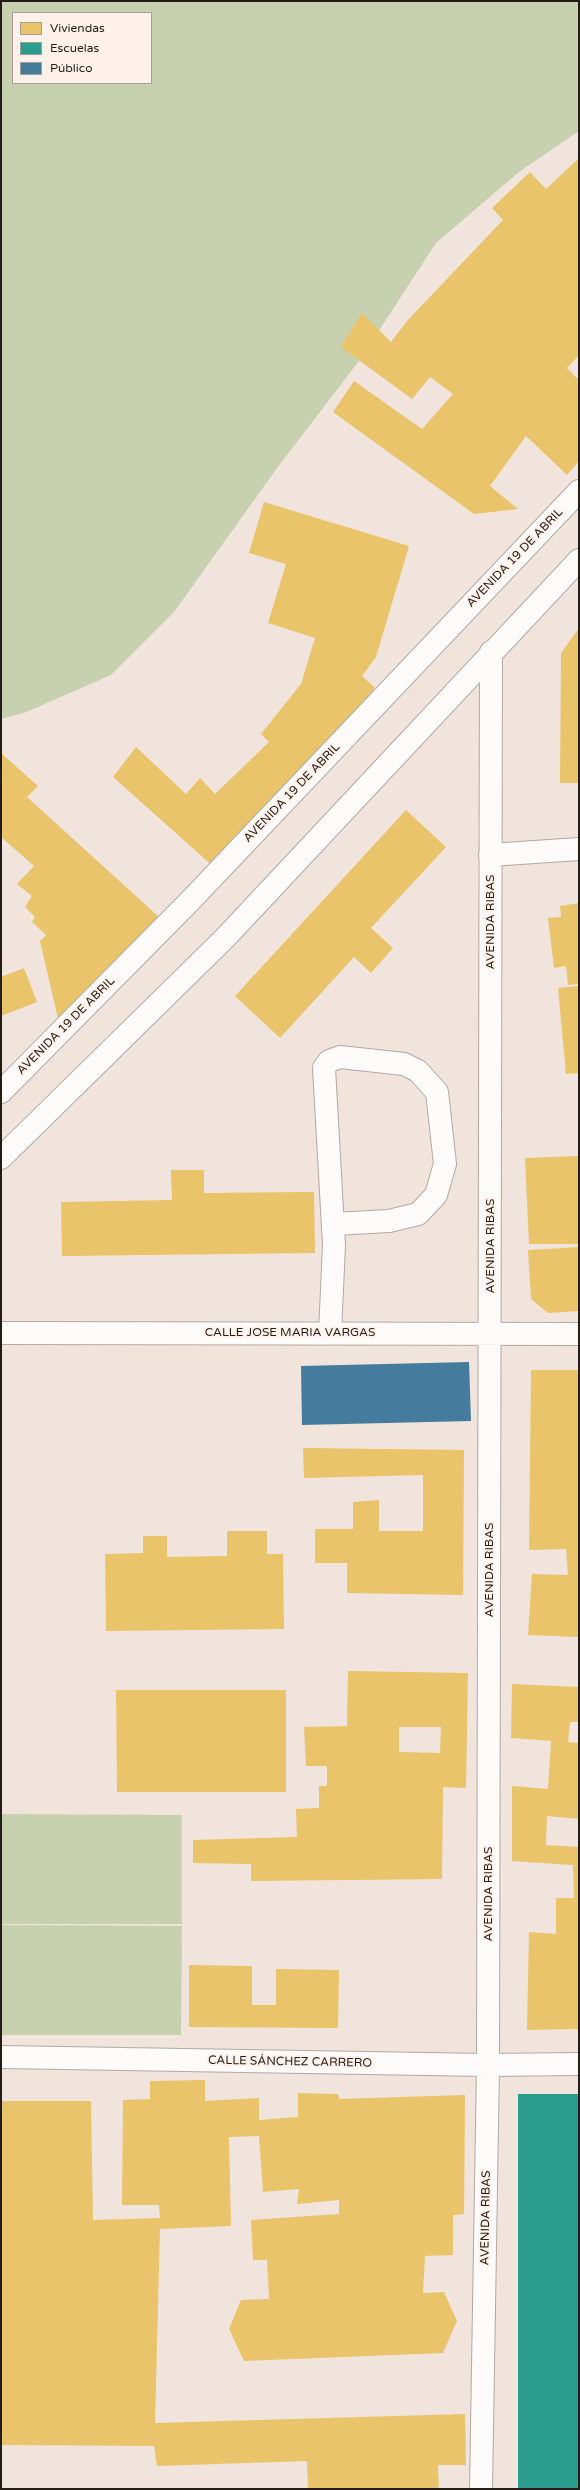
<!DOCTYPE html>
<html>
<head>
<meta charset="utf-8">
<style>
  body { margin:0 }
  #map { position:relative; width:580px; height:2490px; overflow:hidden; background:#f0e4dd; font-family:"Varela Round",sans-serif }
  canvas { display:block }
  .frame { position:absolute; inset:0; border:2px solid #231c17; pointer-events:none }
  .legend { position:absolute; left:12px; top:12px; width:140px; height:72px; box-sizing:border-box; background:#fef1e9; border:1px solid #a69c95; margin:0; padding:5px 7px; list-style:none; font-size:12px; color:#231c17 }
  .legend li { display:flex; align-items:center; gap:8px; height:20px }
  .legend b { width:20px; border:1px solid #a69c95 }
</style>
</head>
<body>
<div id="map">
<canvas width="580" height="2490"></canvas>
<div class="frame"></div>
<ul class="legend">
<li><b style="height:11px;background:#e9c46a"></b>Viviendas</li>
<li><b style="height:11px;background:#2a9d8f"></b>Escuelas</li>
<li><b style="height:11px;background:#457b9d"></b>Público</li>
</ul>
</div>
<script>
const ctx = document.querySelector('canvas').getContext('2d');
ctx.lineJoin = 'round';
function paint(path, color) { ctx.fillStyle = color; ctx.fill(path, 'evenodd'); }
const toPath = rows => new Path2D(rows.map(r => 'M' + r).join(''));
function strokePath(path, color, width, dash) { ctx.strokeStyle = color; ctx.lineWidth = width; ctx.lineCap = dash ? 'butt' : 'round'; ctx.setLineDash(dash || []); ctx.stroke(path); }
function write(font, color, halo, rows, align = 'center') {
  ctx.font = font + ' "Varela Round",sans-serif'; ctx.lineWidth = 4; ctx.setLineDash([]); ctx.textBaseline = 'middle'; ctx.strokeStyle = halo; ctx.fillStyle = color; for (const [text, x, y, turn = 0] of rows) {
    ctx.save(); ctx.translate(x, y); ctx.rotate((+turn || 0) * Math.PI / 180); ctx.textAlign = isNaN(turn) ? turn : align; if (halo) ctx.strokeText(text, 0, 0); ctx.fillText(text, 0, 0); ctx.restore();
  }
}
paint(toPath([
  [1,1,579,1,579,131,519,172,436,243,359,361,277,468,174,612,111,675,24,713,1,719],
  [13,13,151,13,151,83,13,83],
  [1,1814,182,1815,182,1924,1,1924],
  [1,1925,182,1926,181,2035,1,2035]
]), '#c7d1b0');
paint(toPath([
  [579,158,579,355,567,368,579,380,579,461,567,475,526,436,490,486,518,509,474,514,333,412,354,381,422,429,453,394,430,377,412,399,341,347,362,313,391,342,407,321,503,220,492,208,530,172,546,189],
  [264,502,409,546,376,657,362,676,375,688,304,771,215,868,113,777,136,747,186,794,200,778,215,794,269,742,261,734,301,684,315,638,268,623,286,564,249,553],
  [579,628,579,783,560,783,561,653],
  [1,753,38,786,27,797,159,917,59,1023,40,941,46,935,32,922,35,917,25,907,32,896,17,884,34,866,1,837],
  [406,810,446,847,371,928,393,948,371,973,354,957,280,1038,235,996],
  [579,903,579,984,568,985,566,966,554,968,548,918,561,917,560,906],
  [24,968,37,1002,1,1016,1,977],
  [579,986,579,1073,566,1074,558,988],
  [579,1156,579,1244,529,1244,525,1158],
  [171,1170,204,1170,204,1193,314,1192,315,1253,62,1256,61,1202,172,1200],
  [579,1247,579,1311,548,1313,531,1299,528,1250],
  [531,1370,579,1370,579,1637,528,1635,532,1574,568,1575,566,1549,529,1550],
  [303,1448,464,1450,463,1595,347,1593,347,1563,315,1563,315,1529,353,1529,353,1502,379,1500,379,1531,423,1531,423,1475,304,1478],
  [227,1531,267,1531,267,1554,283,1554,284,1629,106,1631,105,1554,143,1553,143,1536,167,1536,167,1557,227,1556],
  [348,1671,468,1673,466,1788,443,1787,442,1879,251,1881,251,1864,193,1863,193,1840,297,1837,296,1809,319,1808,319,1786,327,1786,327,1766,306,1766,304,1727,347,1726],
  [399,1727,441,1727,440,1753,399,1752],
  [512,1684,579,1687,579,1722,570,1722,568,1742,579,1743,579,1819,547,1816,546,1845,579,1847,579,2029,527,2030,529,1932,556,1934,556,1898,574,1898,573,1865,512,1861,512,1786,548,1789,551,1741,511,1738],
  [116,1690,286,1690,286,1792,117,1792],
  [189,1965,252,1966,252,2005,276,2005,276,1969,339,1970,338,2028,189,2027],
  [205,2080,205,2101,259,2098,259,2120,298,2117,298,2093,338,2094,339,2099,465,2095,464,2214,453,2215,453,2255,425,2256,423,2293,444,2292,457,2321,443,2353,244,2361,229,2329,241,2300,269,2299,267,2260,253,2260,251,2220,339,2214,339,2200,297,2204,299,2189,263,2192,259,2136,229,2137,231,2226,160,2229,155,2423,465,2414,466,2465,438,2465,439,2489,308,2489,307,2461,157,2466,154,2446,1,2445,1,2101,91,2101,93,2220,160,2218,159,2205,122,2205,123,2100,150,2099,150,2081]
]), '#e9c46a');
paint(toPath([
  [518,2094,579,2094,579,2489,518,2489]
]), '#2a9d8f');
paint(toPath([
  [469,1362,471,1421,302,1425,301,1366]
]), '#457b9d');
const minor = toPath([
  [490,855,579,849],
  [1,1092,189,902,579,491],
  [1,1158,225,938,579,560],
  [1,1333,579,1334],
  [330,1333,334,1245,324,1068,329,1061,340,1057,404,1064,418,1071,437,1092,445,1164,436,1195,418,1214,389,1221,333,1224],
  [1,2057,488,2065,579,2064],
  [481,2489,488,2065,491,652]
]);
strokePath(minor, '#b2a9a3', 24);
strokePath(minor, '#fdfbfa', 22);
write('12px', '#231c17', '#fef1e9', [
  ["AVENIDA 19 DE ABRIL",515,558,-46],
  ["AVENIDA 19 DE ABRIL",292,793,-46],
  ["AVENIDA RIBAS",491,922,-90],
  ["AVENIDA 19 DE ABRIL",66,1026,-45],
  ["AVENIDA RIBAS",491,1246,-90],
  ["CALLE JOSE MARIA VARGAS",290,1333],
  ["AVENIDA RIBAS",490,1570,-90],
  ["AVENIDA RIBAS",489,1894,-90],
  ["CALLE SÁNCHEZ CARRERO",290,2062,1],
  ["AVENIDA RIBAS",486,2218,-89]
]);
</script>
</body>
</html>
